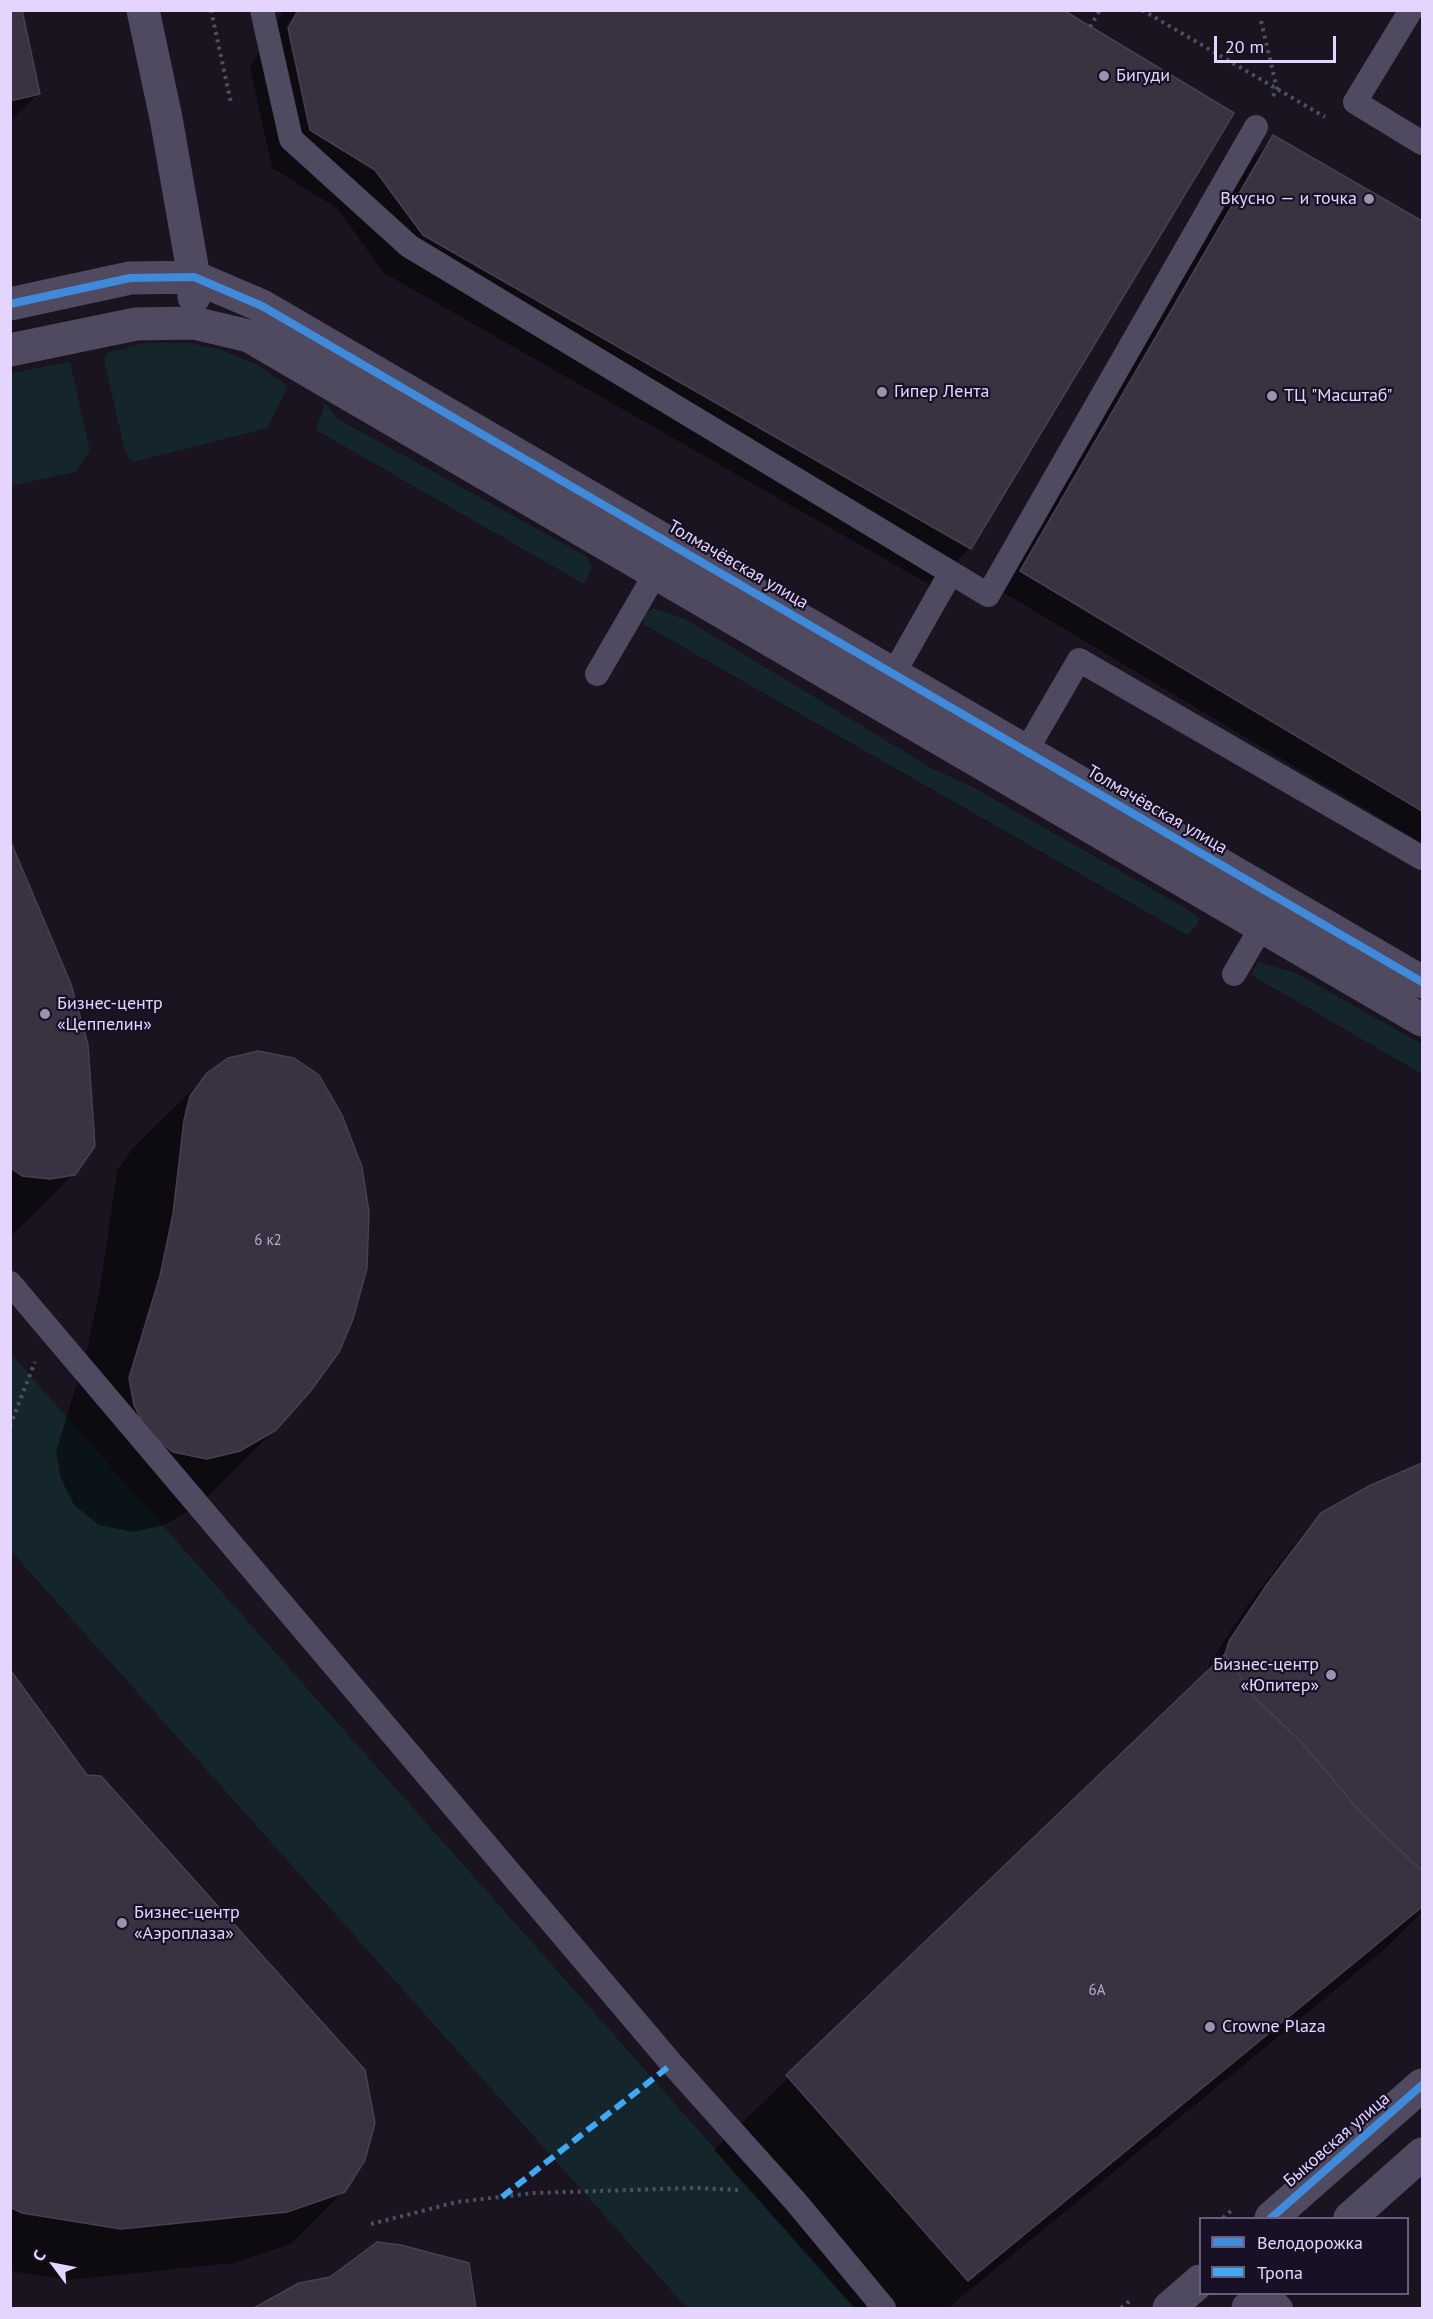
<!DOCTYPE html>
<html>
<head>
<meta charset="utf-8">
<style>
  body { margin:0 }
  #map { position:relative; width:1433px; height:2319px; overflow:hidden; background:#19141f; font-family:"PT Sans",sans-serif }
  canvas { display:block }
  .frame { position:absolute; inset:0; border:12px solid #e3d5fd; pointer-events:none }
  .legend { position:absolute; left:1199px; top:2217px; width:210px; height:78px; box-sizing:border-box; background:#181024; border:2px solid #695f7b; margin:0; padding:8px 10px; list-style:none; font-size:18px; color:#e3d5fd }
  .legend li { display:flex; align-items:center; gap:12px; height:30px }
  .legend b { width:30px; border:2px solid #695f7b }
  .north { position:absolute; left:24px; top:2235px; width:60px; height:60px; -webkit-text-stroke:4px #181024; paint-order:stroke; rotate:302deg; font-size:16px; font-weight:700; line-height:24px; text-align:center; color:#e3d5fd }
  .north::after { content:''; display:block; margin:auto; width:21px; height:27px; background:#e3d5fd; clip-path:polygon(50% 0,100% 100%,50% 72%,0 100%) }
  .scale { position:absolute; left:1214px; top:36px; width:122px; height:27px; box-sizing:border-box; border:3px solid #e3d5fd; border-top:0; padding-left:8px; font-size:18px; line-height:21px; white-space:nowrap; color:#e3d5fd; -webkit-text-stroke:4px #181024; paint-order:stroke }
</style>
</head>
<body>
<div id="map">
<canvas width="1433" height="2319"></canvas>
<div class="frame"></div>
<ul class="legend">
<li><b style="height:8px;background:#408adc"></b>Велодорожка</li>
<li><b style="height:8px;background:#3fa9f5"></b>Тропа</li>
</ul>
<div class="north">С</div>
<div class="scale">20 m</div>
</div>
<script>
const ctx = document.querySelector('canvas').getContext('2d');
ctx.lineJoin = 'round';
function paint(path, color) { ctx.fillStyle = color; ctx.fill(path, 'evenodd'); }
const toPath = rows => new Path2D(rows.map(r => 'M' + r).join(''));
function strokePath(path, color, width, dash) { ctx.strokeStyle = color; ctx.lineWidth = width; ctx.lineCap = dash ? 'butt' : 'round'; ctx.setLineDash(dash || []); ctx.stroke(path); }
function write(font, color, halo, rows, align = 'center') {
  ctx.font = font + ' "PT Sans",sans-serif'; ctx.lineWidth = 4.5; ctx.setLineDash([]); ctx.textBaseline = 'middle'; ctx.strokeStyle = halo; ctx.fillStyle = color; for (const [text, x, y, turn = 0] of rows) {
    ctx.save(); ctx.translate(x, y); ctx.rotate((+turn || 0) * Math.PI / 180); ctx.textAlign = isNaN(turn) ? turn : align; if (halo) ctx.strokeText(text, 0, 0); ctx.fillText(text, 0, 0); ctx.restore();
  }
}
paint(toPath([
  [145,343,189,343,222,350,258,365,288,386,267,428,133,462,125,452,104,360,108,353],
  [70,362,90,451,75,472,11,486,11,373],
  [325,403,338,419,586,556,592,567,584,584,316,430],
  [653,608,687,620,935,770,969,785,1187,909,1200,919,1196,926,1187,935,643,624,645,614],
  [1258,962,1296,973,1422,1044,1422,1074,1253,976,1253,971],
  [10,1354,11,1354,856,2308,687,2308,11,1551]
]), '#14252b');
paint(toPath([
  [10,10,38,94,10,122],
  [284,10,1060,10,970,548,932,586,384,273,337,208,272,168,250,67],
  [1274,137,1422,222,1422,843,1001,591,1254,157],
  [10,846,47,925,70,984,74,1174,10,1237,10,1169,19,1176],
  [208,1074,275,1429,201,1503,165,1525,133,1532,99,1525,74,1505,61,1479,56,1452,87,1350,100,1289,117,1171,133,1148],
  [1422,1464,1422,1912,1386,1948,948,2308,854,2308,714,2150,1206,1674,1210,1662,1248,1605,1302,1535,1322,1514,1369,1487],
  [11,1673,344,2191,291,2244,233,2263,68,2280,10,2271],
  [468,2264,475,2308,257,2308,300,2284]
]), '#0007');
const building = toPath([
  [10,10,22,10,40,94,10,101,10,10],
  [298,10,1063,10,1234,113,971,549,423,235,375,170,310,130,288,28,298,10],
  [1273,135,1422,221,1422,811,1020,571,1273,135],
  [10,840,71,984,88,1045,95,1146,75,1175,50,1179,22,1176,10,1167,10,840],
  [258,1051,294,1058,319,1075,342,1115,362,1167,369,1212,367,1268,353,1319,339,1352,309,1393,276,1430,240,1451,207,1459,173,1452,147,1432,134,1405,129,1378,160,1276,173,1214,184,1120,190,1096,207,1073,228,1058,258,1051],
  [1422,1463,1422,1871,1363,1815,1301,1742,1254,1697,1225,1654,1229,1641,1268,1583,1321,1513,1369,1486,1422,1463],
  [1225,1654,1254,1697,1301,1742,1363,1815,1422,1871,1422,1907,968,2281,786,2075,1225,1654],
  [11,1671,87,1775,101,1776,365,2070,375,2123,365,2160,345,2192,287,2212,121,2229,22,2213,10,2207,11,1671],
  [377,2242,401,2245,469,2263,476,2308,254,2308,299,2283,330,2277,377,2242]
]);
paint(building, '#393241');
strokePath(building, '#473f52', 1.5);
strokePath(toPath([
  [211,10,231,103],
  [1142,10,1325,117],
  [1261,21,1277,89,1272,98],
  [1090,27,1100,10],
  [10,1426,35,1362],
  [1223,2218,1233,2209],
  [371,2224,457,2202,534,2193,695,2188,739,2190],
  [1121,2308,1132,2299]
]), '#4b5160', 4, [3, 4.5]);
strokePath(toPath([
  [262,10,291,139,409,246,988,595,1256,127],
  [1411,10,1355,102,1422,143],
  [894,673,950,574],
  [597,674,664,559],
  [1026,751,1079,660,1422,858],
  [1234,974,1262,926],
  [10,1283,672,2064,796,2202,884,2308],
  [1268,2294,1281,2308]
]), '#4f4a60', 24);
strokePath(toPath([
  [143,10,166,118,194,277,194,297],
  [10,304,130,278,194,277,262,306,1422,982],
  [10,350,136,324,194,323,249,336,1422,1020],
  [1271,2218,1422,2085],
  [1350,2218,1422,2154],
  [1169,2308,1200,2281],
  [1248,2308,1265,2294]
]), '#4f4a60', 33);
strokePath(toPath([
  [502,2197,672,2064]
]), '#3fa9f5', 6, [12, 6]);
strokePath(toPath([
  [10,304,130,278,194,277,262,306,1422,982],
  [1271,2218,1422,2085]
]), '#408adc', 8);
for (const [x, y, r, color] of [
  [1104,76,6,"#9c91af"],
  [1369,199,6,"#9c91af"],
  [882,392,6,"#9c91af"],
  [1272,396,6,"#9c91af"],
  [45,1014,6,"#9c91af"],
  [1331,1675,6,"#9c91af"],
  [122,1923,6,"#9c91af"],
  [1210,2027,6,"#9c91af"]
]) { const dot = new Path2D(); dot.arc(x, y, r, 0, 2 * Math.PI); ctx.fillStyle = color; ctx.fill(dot); strokePath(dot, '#181024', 2); }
write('15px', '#b8acce', null, [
  ["6 к2",268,1241],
  ["6А",1097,1991]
]);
write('18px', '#e3d5fd', '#181024', [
  ["Бигуди",1116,76],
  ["Вкусно — и точка",1357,199,"right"],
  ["Гипер Лента",894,392],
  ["ТЦ \"Масштаб\"",1284,396],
  ["Бизнес-центр",57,1004],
  ["«Цеппелин»",57,1025],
  ["Бизнес-центр",1319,1665,"right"],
  ["«Юпитер»",1319,1686,"right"],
  ["Бизнес-центр",134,1913],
  ["«Аэроплаза»",134,1934],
  ["Crowne Plaza",1222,2027]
], 'left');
write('18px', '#e3d5fd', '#181024', [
  ["Толмачёвская улица",738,565,30],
  ["Толмачёвская улица",1157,810,30],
  ["Быковская улица",1337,2140,-41]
]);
</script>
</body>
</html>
